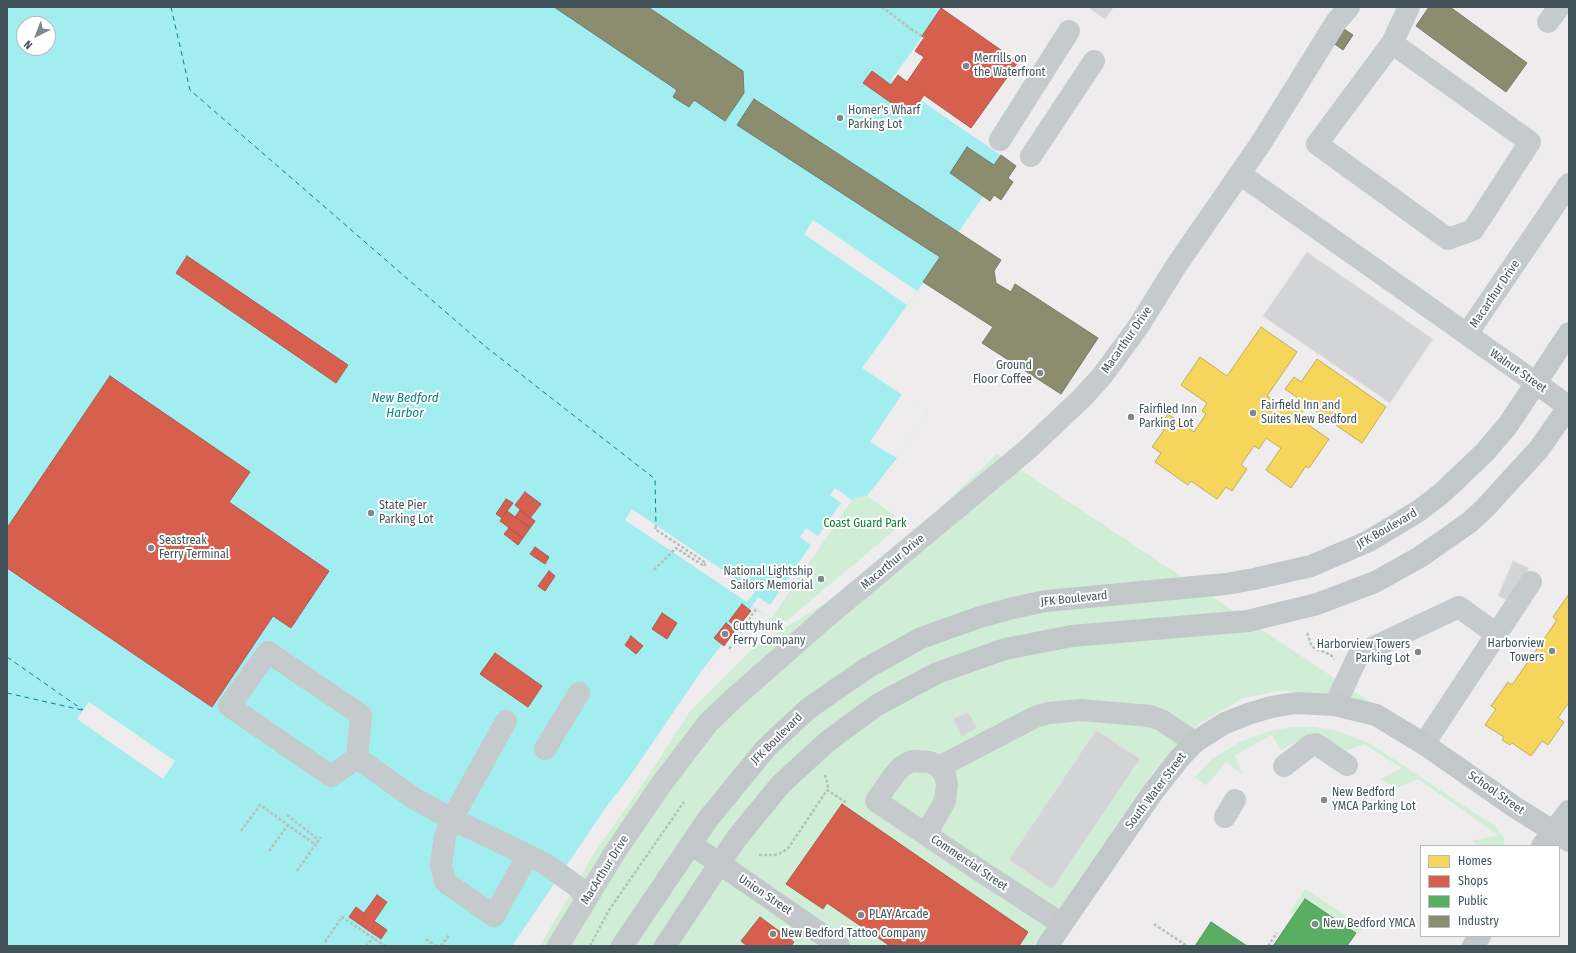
<!DOCTYPE html>
<html>
<head>
<meta charset="utf-8">
<style>
  body { margin:0 }
  #map { position:relative; width:1576px; height:953px; overflow:hidden; background:#eeeced; font-family:"Fira Sans Condensed",sans-serif }
  canvas { display:block }
  .frame { position:absolute; inset:0; border:8px solid #43535a; pointer-events:none }
  .legend { position:absolute; left:1420px; top:845px; width:140px; height:92px; box-sizing:border-box; background:#fff; border:1px solid #b4babd; margin:0; padding:5px 7px; list-style:none; font-size:12px; color:#43535a }
  .legend li { display:flex; align-items:center; gap:8px; height:20px }
  .legend b { width:20px; border:1px solid #b4babd }
  .north { position:absolute; left:16px; top:16px; width:40px; height:40px; box-sizing:border-box; background:#fff; border:1px solid #b4babd; border-radius:50%; rotate:222deg; font-size:11px; font-weight:700; line-height:16px; text-align:center; color:#43535a }
  .north::after { content:''; display:block; margin:auto; width:14px; height:18px; background:#7f898d; clip-path:polygon(50% 0,100% 100%,50% 72%,0 100%) }
</style>
</head>
<body>
<div id="map">
<canvas width="1576" height="953"></canvas>
<div class="frame"></div>
<ul class="legend">
<li><b style="height:11px;background:#f6d55c"></b>Homes</li>
<li><b style="height:11px;background:#d6604d"></b>Shops</li>
<li><b style="height:11px;background:#5aae61"></b>Public</li>
<li><b style="height:11px;background:#8c8c6e"></b>Industry</li>
</ul>
<div class="north">N</div>
</div>
<script>
const ctx = document.querySelector('canvas').getContext('2d');
ctx.lineJoin = 'round';
function paint(path, color) { ctx.fillStyle = color; ctx.fill(path, 'evenodd'); }
const toPath = rows => new Path2D(rows.map(r => 'M' + r).join(''));
function strokePath(path, color, width, dash) { ctx.strokeStyle = color; ctx.lineWidth = width; ctx.lineCap = dash ? 'butt' : 'round'; ctx.setLineDash(dash || []); ctx.stroke(path); }
function write(font, color, halo, rows, align = 'center') {
  ctx.font = font + ' "Fira Sans Condensed",sans-serif'; ctx.lineWidth = 4; ctx.setLineDash([]); ctx.textBaseline = 'middle'; ctx.strokeStyle = halo; ctx.fillStyle = color; for (const [text, x, y, turn = 0] of rows) {
    ctx.save(); ctx.translate(x, y); ctx.rotate((+turn || 0) * Math.PI / 180); ctx.textAlign = isNaN(turn) ? turn : align; if (halo) ctx.strokeText(text, 0, 0); ctx.fillText(text, 0, 0); ctx.restore();
  }
}
paint(toPath([
  [997,454,1381,709,1284,690,1243,698,1196,726,1154,771,1033,946,540,946,592,856,645,781,690,711,755,646,832,599,900,546],
  [867,496,894,515,899,522,896,529,778,628,771,619,852,500,857,497],
  [1294,727,1314,727,1337,731,1369,743,1496,827,1504,838,1504,846,1479,846,1472,841,1498,835,1418,779,1396,788,1381,779,1402,768,1364,744,1342,752,1309,736,1302,738,1281,750,1272,735,1235,755,1242,774,1226,762,1208,784,1205,785,1195,777,1212,759,1240,742,1269,731],
  [1305,889,1363,927,1359,934,1305,899,1294,915,1290,912]
]), '#cfeed5');
paint(toPath([
  [7,7,944,7,891,80,1008,160,931,272,862,368,928,412,897,458,867,496,857,497,852,500,771,619,752,607,702,670,630,776,606,807,512,946,7,946],
  [24,24,48,24,48,48,24,48]
]), '#a1edef');
paint(toPath([
  [813,220,917,291,907,305,804,234],
  [902,394,928,412,897,458,870,442],
  [835,488,852,500,771,619,752,606,758,597,770,605,811,545,800,537,806,528,818,536,841,503,830,495],
  [632,509,755,592,747,602,625,520],
  [89,702,175,761,163,779,77,719]
]), '#eeeced');
const homes = toPath([
  [1261,327,1297,352,1267,396,1289,411,1298,398,1285,389,1294,377,1301,382,1317,359,1386,407,1362,443,1307,405,1298,418,1329,439,1309,468,1306,466,1291,488,1266,470,1281,448,1266,438,1259,449,1254,446,1241,465,1247,469,1232,491,1226,487,1217,499,1191,481,1188,485,1155,462,1161,453,1152,447,1164,430,1159,427,1168,414,1194,432,1206,414,1202,411,1207,403,1181,385,1200,357,1227,376,1261,327],
  [1569,594,1569,702,1558,718,1564,722,1548,745,1542,741,1531,756,1512,743,1510,745,1502,740,1504,737,1485,725,1496,709,1491,706,1508,682,1512,685,1557,620,1553,617,1569,594]
]);
paint(homes, '#f6d55c');
strokePath(homes, '#c0ae5b', 1);
const shops = toPath([
  [941,8,1018,62,971,128,924,95,910,116,863,83,872,71,891,85,898,75,907,82,924,57,915,51,924,38,922,36,941,8],
  [187,256,348,365,336,383,176,273,187,256],
  [110,376,250,472,229,502,329,571,291,628,273,616,212,707,7,568,7,528,110,376],
  [525,492,541,504,530,518,515,505,525,492],
  [506,499,513,503,502,518,496,514,506,499],
  [520,510,535,521,530,528,515,517,520,510],
  [507,511,530,528,523,538,500,521,507,511],
  [509,528,523,538,518,545,504,534,509,528],
  [535,547,549,557,545,564,530,554,535,547],
  [549,571,555,576,545,591,538,586,549,571],
  [742,604,751,611,737,628,729,621,742,604],
  [662,613,677,623,667,639,652,629,662,613],
  [726,623,735,630,724,646,714,638,726,623],
  [631,636,643,646,636,654,625,645,631,636],
  [495,653,542,686,528,707,480,674,495,653],
  [842,804,1028,932,1019,946,890,946,827,903,823,909,786,884,842,804],
  [377,895,387,902,374,921,387,930,381,939,349,917,356,907,364,913,377,895],
  [760,917,794,942,791,946,747,946,741,941,760,917]
]);
paint(shops, '#d6604d');
strokePath(shops, '#aa5c51', 1);
const public = toPath([
  [1305,899,1356,933,1347,946,1273,946,1305,899],
  [1211,922,1247,946,1195,946,1211,922]
]);
paint(public, '#5aae61');
strokePath(public, '#53935f', 1);
const industry = toPath([
  [554,7,648,7,743,71,744,93,725,121,694,100,689,107,673,97,677,90,554,7],
  [1429,7,1450,7,1527,63,1506,92,1416,26,1429,7],
  [1338,25,1353,35,1343,50,1328,39,1338,25],
  [754,99,1001,260,994,271,996,283,1011,292,1015,284,1098,338,1061,394,982,343,993,327,923,282,940,257,737,125,754,99],
  [967,147,994,165,1001,155,1016,166,1008,178,1013,182,1001,200,994,195,990,201,950,173,967,147]
]);
paint(industry, '#8c8c6e');
strokePath(industry, '#767b68', 1);
strokePath(toPath([
  [171,7,190,90,486,347,655,479,656,526],
  [7,657,83,710],
  [7,693,82,710]
]), '#088384', 1, [5, 4]);
const building = toPath([
  [1088,7,1111,7,1113,8,1105,19,1088,7],
  [1307,252,1433,339,1390,403,1263,316,1307,252],
  [1513,561,1529,568,1513,603,1498,596,1513,561],
  [968,712,977,728,962,736,953,719,968,712],
  [1096,730,1140,759,1052,889,1009,860,1096,730]
]);
paint(building, '#d3d4d6');
strokePath(building, '#dfdee0', 1);
strokePath(toPath([
  [882,7,911,29],
  [911,29,924,38],
  [656,526,655,529,706,563,704,566],
  [654,570,676,548,704,566],
  [1307,633,1312,647,1331,655,1334,659],
  [729,649,756,609],
  [825,775,828,785,827,790,847,803],
  [287,815,319,840],
  [241,831,260,805,316,845],
  [269,851,288,825],
  [759,855,775,855,783,852,789,847,827,790],
  [297,871,321,837],
  [1154,924,1187,946],
  [426,939,436,946],
  [325,942,342,917,385,946],
  [366,946,373,938],
  [441,946,449,935],
  [590,946,609,910,684,802],
  [1268,946,1277,933]
]), '#b4c2bb', 2.5, [3, 2]);
strokePath(toPath([
  [1548,22,1559,7],
  [1392,43,1530,142,1473,230,1448,239,1317,144,1392,43,1409,7],
  [1000,140,1069,31],
  [1031,156,1094,61],
  [1240,174,1536,383],
  [1467,334,1569,184],
  [268,652,361,715,357,758,331,776,229,706,268,652],
  [1335,705,1359,654,1459,607,1496,634],
  [506,721,452,819,445,836,441,865,445,882,494,916,528,855],
  [1424,744,1531,582],
  [545,749,579,693],
  [357,758,415,799,452,819,544,863,579,888,586,900],
  [1284,766,1311,745,1316,744,1347,765],
  [939,767,1035,717,1048,713,1081,710,1150,716,1161,720,1195,742],
  [1225,817,1235,800],
  [926,834,945,801,947,784,945,775,939,767,930,762,912,761,902,766,894,775,876,801,976,868,1062,924],
  [558,946,615,852,660,786,708,723,733,699,824,619,1028,449,1082,398,1102,376,1138,327,1176,266,1261,143,1336,22,1349,7]
]), '#c5cacc', 22);
strokePath(toPath([
  [1536,383,1569,407],
  [691,844,839,946],
  [1542,846,1569,811],
  [622,946,708,819,766,748,809,708,867,668,921,638,980,617,1013,608,1046,601,1226,584,1254,579,1311,566,1369,541,1420,510,1442,493,1485,452,1508,425,1569,333],
  [665,946,736,839,781,784,828,741,877,705,937,673,1005,649,1072,636,1248,621,1317,604,1375,582,1420,557,1470,522,1485,508,1539,449,1569,406],
  [1047,946,1153,792,1178,760,1195,742,1225,723,1248,714,1271,707,1296,703,1335,705,1376,715,1424,744,1516,808,1569,841],
  [1473,946,1480,936]
]), '#c2c7ca', 22);
for (const [x, y, r, color] of [
  [966,66,4,"#7f898d"],
  [840,118,4,"#7f898d"],
  [1040,373,4,"#7f898d"],
  [1253,413,4,"#7f898d"],
  [1131,417,4,"#7f898d"],
  [371,513,4,"#7f898d"],
  [151,548,4,"#7f898d"],
  [821,579,4,"#7f898d"],
  [725,634,4,"#7f898d"],
  [1552,651,4,"#7f898d"],
  [1418,652,4,"#7f898d"],
  [1324,800,4,"#7f898d"],
  [861,915,4,"#7f898d"],
  [1315,924,4,"#7f898d"],
  [773,934,4,"#7f898d"]
]) { const dot = new Path2D(); dot.arc(x, y, r, 0, 2 * Math.PI); ctx.fillStyle = color; ctx.fill(dot); strokePath(dot, '#fff', 1.5); }
write('12px', '#43535a', '#fff', [
  ["Merrills on",974,59],
  ["the Waterfront",974,73],
  ["Homer's Wharf",848,111],
  ["Parking Lot",848,125],
  ["Ground",1032,366,"right"],
  ["Floor Coffee",1032,380,"right"],
  ["Fairfield Inn and",1261,406],
  ["Suites New Bedford",1261,420],
  ["Fairfiled Inn",1139,410],
  ["Parking Lot",1139,424],
  ["State Pier",379,506],
  ["Parking Lot",379,520],
  ["Seastreak",159,541],
  ["Ferry Terminal",159,555],
  ["National Lightship",813,572,"right"],
  ["Sailors Memorial",813,586,"right"],
  ["Cuttyhunk",733,627],
  ["Ferry Company",733,641],
  ["Harborview",1544,644,"right"],
  ["Towers",1544,658,"right"],
  ["Harborview Towers",1410,645,"right"],
  ["Parking Lot",1410,659,"right"],
  ["New Bedford",1332,793],
  ["YMCA Parking Lot",1332,807],
  ["PLAY Arcade",869,915],
  ["New Bedford YMCA",1323,924],
  ["New Bedford Tattoo Company",781,934]
], 'left');
write('12px', '#43535a', '#fff', [
  ["Macarthur Drive",1495,294,-56],
  ["Macarthur Drive",1127,340,-55],
  ["Walnut Street",1518,371,35],
  ["JFK Boulevard",1387,529,-30],
  ["Macarthur Drive",893,562,-40],
  ["JFK Boulevard",1074,599,-6],
  ["JFK Boulevard",777,739,-45],
  ["South Water Street",1156,791,-53],
  ["School Street",1496,793,35],
  ["Commercial Street",969,863,34],
  ["MacArthur Drive",605,870,-58],
  ["Union Street",765,895,34]
]);
write('12px', '#117d32', '#fff', [
  ["Coast Guard Park",865,524]
]);
write('italic 13px', '#088384', '#fff', [
  ["New Bedford",405,398],
  ["Harbor",405,413]
]);
</script>
</body>
</html>
